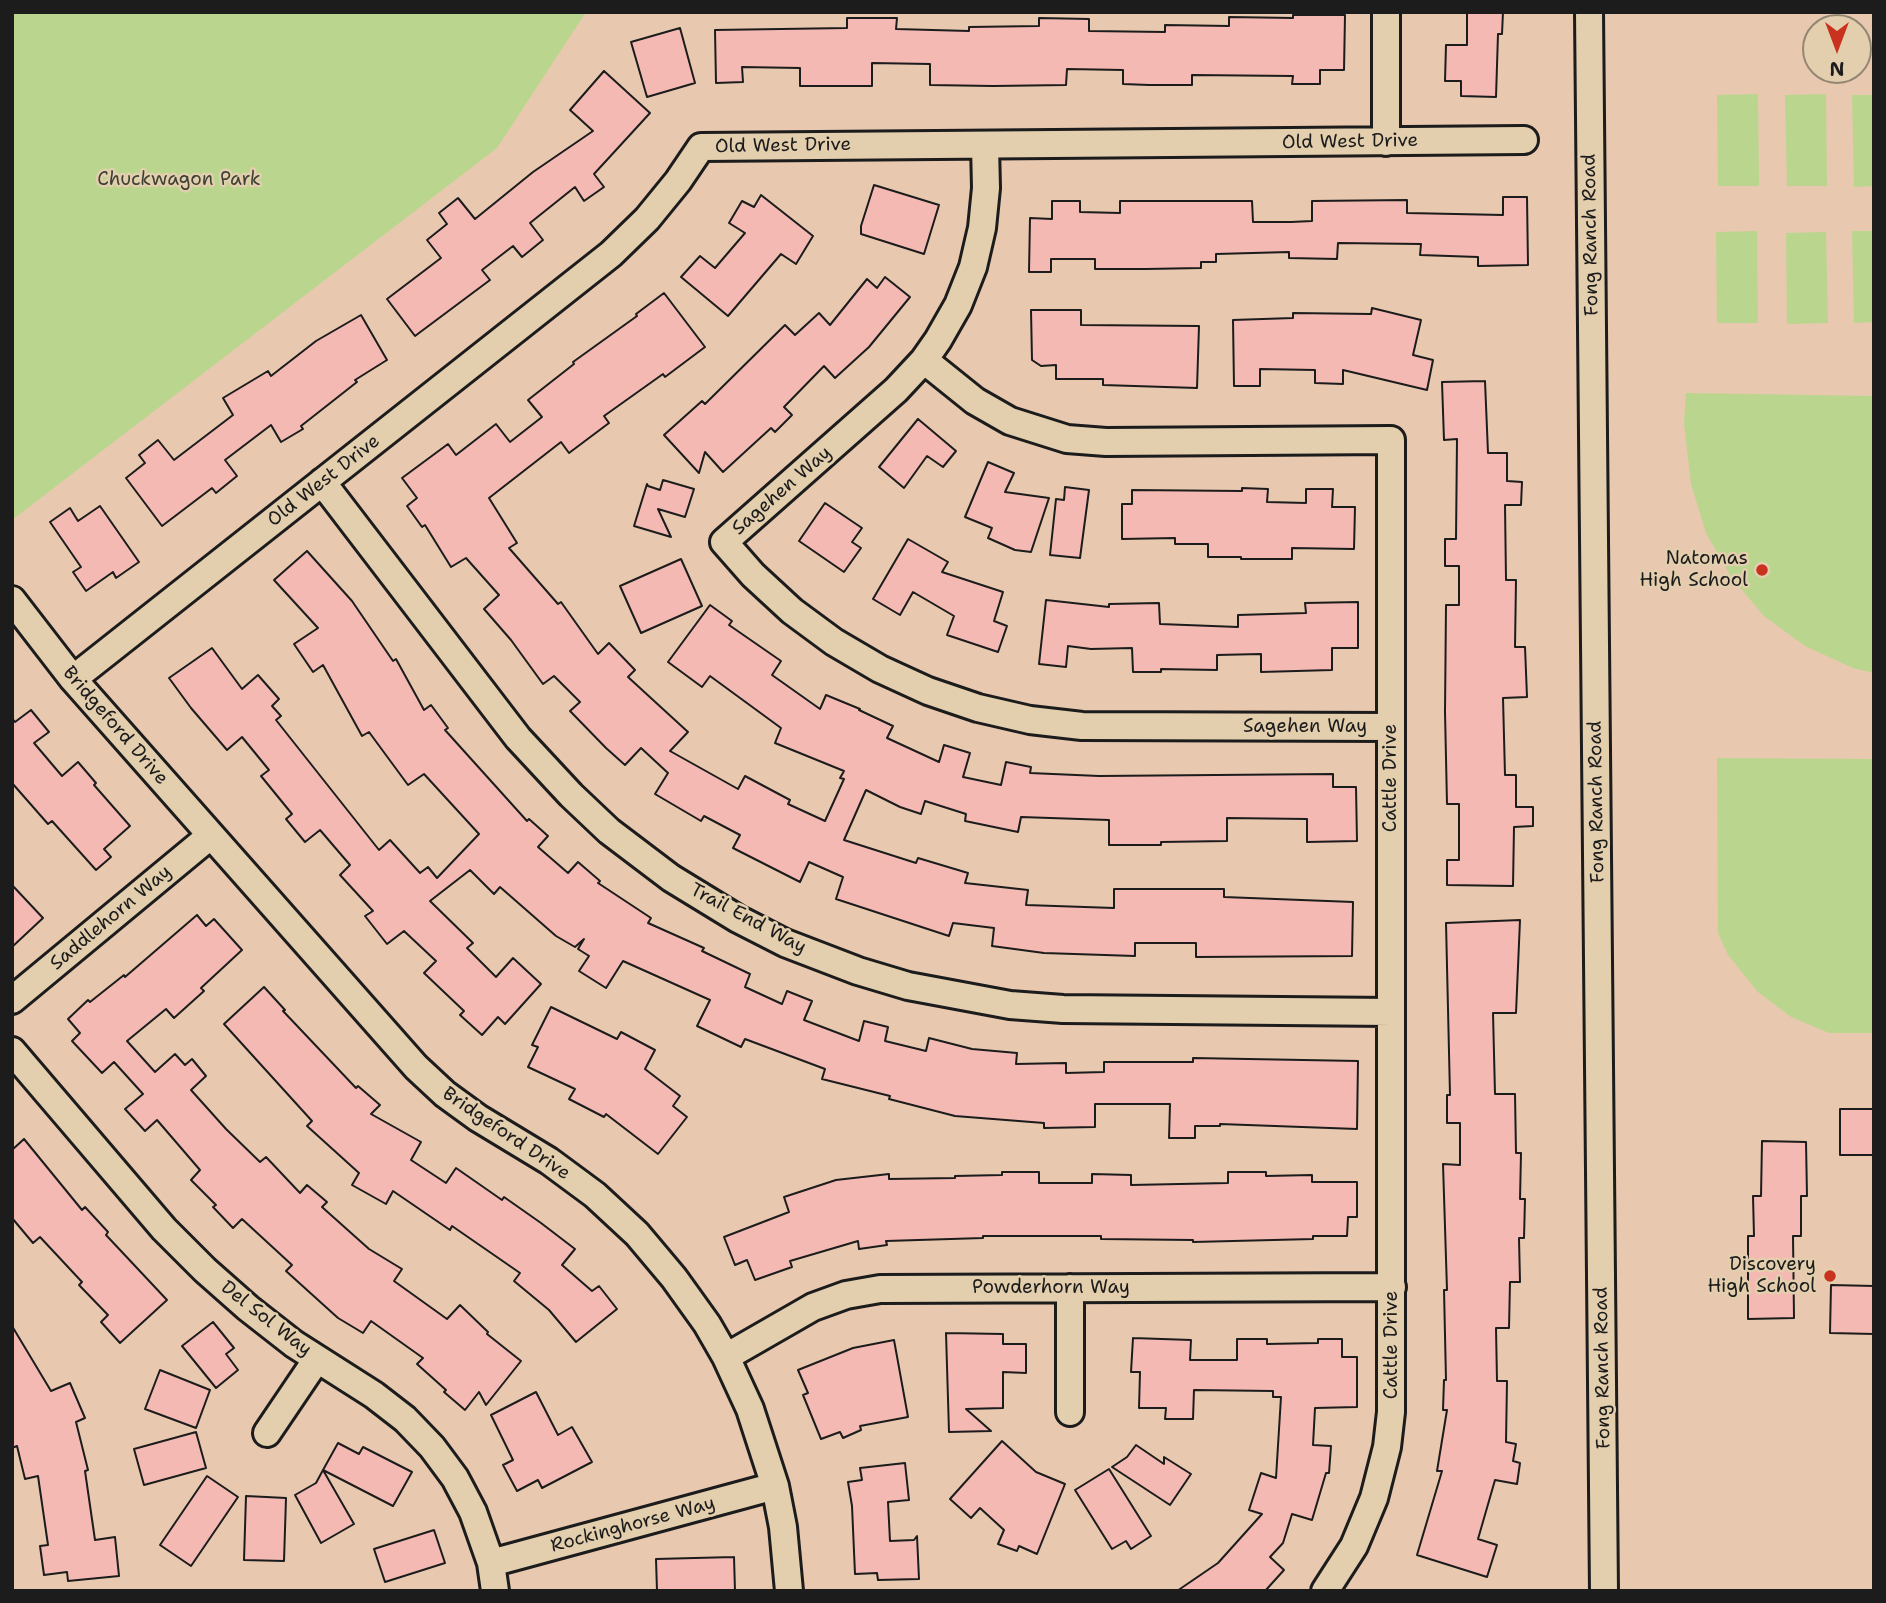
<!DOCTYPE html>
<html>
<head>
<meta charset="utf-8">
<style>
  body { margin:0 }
  #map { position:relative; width:1886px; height:1603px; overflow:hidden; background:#e8c8af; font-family:"Shantell Sans",sans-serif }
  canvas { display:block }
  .frame { position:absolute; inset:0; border:14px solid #1c1c1c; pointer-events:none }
  .north { position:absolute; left:1802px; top:14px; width:70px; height:70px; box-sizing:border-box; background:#e3cead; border:2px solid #938773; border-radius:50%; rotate:180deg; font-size:19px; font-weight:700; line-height:28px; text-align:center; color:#1c1c1c }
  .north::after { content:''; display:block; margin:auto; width:24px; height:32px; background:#c8321e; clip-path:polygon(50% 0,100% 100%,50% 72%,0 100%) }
</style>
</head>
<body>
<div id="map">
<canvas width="1886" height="1603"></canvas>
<div class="frame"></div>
<div class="north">N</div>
</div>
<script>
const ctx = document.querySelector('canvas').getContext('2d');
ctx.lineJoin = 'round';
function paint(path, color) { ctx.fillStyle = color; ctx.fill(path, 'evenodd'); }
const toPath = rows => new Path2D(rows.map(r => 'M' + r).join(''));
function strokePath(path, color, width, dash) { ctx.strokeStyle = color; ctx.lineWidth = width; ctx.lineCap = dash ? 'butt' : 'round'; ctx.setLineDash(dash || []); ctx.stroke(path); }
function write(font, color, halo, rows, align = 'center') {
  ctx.font = font + ' "Shantell Sans",sans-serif'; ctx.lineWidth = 5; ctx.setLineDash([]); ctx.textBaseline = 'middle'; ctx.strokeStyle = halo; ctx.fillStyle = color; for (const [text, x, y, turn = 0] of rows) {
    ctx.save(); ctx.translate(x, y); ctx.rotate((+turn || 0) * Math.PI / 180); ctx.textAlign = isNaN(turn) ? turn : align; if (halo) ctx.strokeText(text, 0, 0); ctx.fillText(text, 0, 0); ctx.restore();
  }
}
paint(toPath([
  [12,12,586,12,497,148,12,520],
  [1758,94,1759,186,1718,186,1717,95],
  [1826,94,1827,186,1787,186,1785,95],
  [1852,95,1874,95,1874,186,1854,187],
  [1757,231,1758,323,1717,323,1716,232],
  [1852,231,1874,231,1874,322,1854,323],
  [1826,232,1828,323,1787,324,1786,233],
  [1686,393,1874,396,1874,673,1853,668,1805,646,1764,616,1731,577,1706,533,1691,484,1684,423],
  [1717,758,1874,759,1874,1033,1829,1033,1791,1017,1758,992,1728,955,1718,933]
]), '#bad68e');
const building = toPath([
  [1467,12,1503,12,1502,34,1498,34,1496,97,1461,96,1461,81,1445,81,1446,45,1467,45,1467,12],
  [1293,15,1345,15,1344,70,1320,70,1320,84,1292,84,1293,76,1192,75,1192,85,1149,85,1123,84,1123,70,1067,69,1066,85,993,86,930,85,930,64,872,63,872,86,800,86,800,68,742,67,743,82,716,83,715,30,847,28,847,18,897,18,896,29,969,31,969,27,1039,26,1039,18,1089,19,1089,31,1165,32,1165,25,1229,26,1229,17,1293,18,1293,15],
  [680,28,695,83,647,97,631,42,680,28],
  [604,71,650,113,594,174,604,187,584,201,575,187,530,223,543,240,522,257,513,246,482,270,490,280,415,336,387,299,441,258,427,240,447,224,439,213,458,198,475,219,533,172,593,131,570,110,604,71],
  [874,185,939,205,924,254,861,234,861,226,874,185],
  [761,195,813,236,796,264,781,254,728,316,681,277,700,256,715,268,745,233,729,223,742,201,754,207,761,195],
  [1503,197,1527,197,1528,265,1478,266,1478,257,1420,255,1421,244,1338,243,1337,259,1289,258,1289,252,1216,254,1216,262,1201,262,1201,268,1146,269,1095,269,1095,259,1051,259,1051,272,1029,272,1030,218,1052,219,1052,201,1080,201,1080,212,1120,213,1120,201,1252,201,1253,222,1291,222,1312,221,1312,201,1407,200,1407,213,1503,215,1503,197],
  [885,277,910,297,869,347,835,378,824,366,784,407,792,415,775,432,771,428,723,472,705,452,699,473,664,435,702,401,705,404,785,325,795,335,819,313,830,325,867,279,877,288,885,277],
  [664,293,705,347,665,377,663,374,604,416,609,423,569,453,561,442,489,498,517,543,509,548,558,604,561,602,598,654,609,643,635,670,628,677,688,732,670,751,738,789,745,776,790,800,788,804,825,821,844,779,840,778,844,771,775,743,781,728,710,676,702,687,668,662,710,605,732,621,729,625,781,661,772,675,820,709,826,695,860,709,859,710,893,726,887,738,939,762,944,745,970,753,963,777,1001,785,1006,762,1031,767,1030,773,1099,776,1333,774,1333,787,1356,787,1357,841,1307,842,1307,819,1227,818,1227,841,1161,842,1161,845,1109,845,1109,820,1021,817,1018,832,965,821,966,814,925,801,921,814,900,807,866,790,844,840,916,863,918,858,968,873,965,883,1028,890,1026,905,1114,908,1114,889,1224,889,1224,897,1353,902,1352,956,1196,957,1196,943,1135,943,1135,956,1044,953,992,946,994,928,953,923,949,936,836,899,843,877,809,862,800,882,733,848,740,835,704,816,701,821,655,794,668,773,641,748,625,765,606,748,570,711,580,702,554,676,543,684,511,640,484,609,499,595,466,558,451,567,425,525,422,527,407,506,417,498,402,478,448,444,456,455,496,424,510,442,542,417,528,400,574,364,573,362,637,316,636,314,664,293],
  [1372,308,1421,320,1413,355,1433,360,1427,390,1343,370,1343,384,1315,383,1315,370,1260,369,1260,386,1234,386,1233,320,1293,318,1293,313,1371,314,1372,308],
  [1031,310,1081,310,1081,325,1199,326,1197,388,1103,385,1103,379,1056,379,1056,365,1041,366,1032,360,1031,310],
  [361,315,387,360,355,380,357,382,301,426,303,429,281,442,271,425,225,460,237,476,216,493,212,488,162,526,126,478,145,463,139,455,158,440,174,460,233,415,223,398,268,371,271,376,316,341,361,315],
  [1485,381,1488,453,1507,453,1507,481,1522,482,1521,505,1505,505,1506,580,1516,580,1515,647,1525,647,1527,697,1503,698,1505,775,1516,775,1516,807,1533,807,1533,826,1514,827,1513,886,1447,885,1447,860,1459,860,1459,804,1447,804,1445,712,1446,605,1459,605,1459,566,1445,566,1445,539,1456,539,1457,439,1444,440,1442,382,1485,381],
  [918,419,956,451,943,467,927,456,904,488,879,467,918,419],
  [988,462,1014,473,1005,492,1049,498,1031,552,1015,550,988,538,992,528,965,517,988,462],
  [663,480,694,489,685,517,658,509,671,537,634,526,647,484,648,486,660,490,663,480],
  [1065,487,1089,490,1080,558,1050,555,1056,499,1064,500,1065,487],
  [1242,488,1268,489,1267,502,1306,503,1306,489,1333,489,1332,507,1355,507,1354,549,1292,548,1292,559,1241,559,1241,557,1208,557,1208,544,1175,544,1175,538,1122,539,1122,504,1132,504,1132,490,1242,491,1242,488],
  [825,503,862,528,852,542,861,548,844,572,799,541,825,503],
  [100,506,139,562,116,578,113,572,86,591,73,572,81,567,50,522,70,508,78,521,100,506],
  [908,539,948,562,942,572,1003,592,994,621,1007,626,998,652,947,635,954,616,913,592,900,615,873,599,908,539],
  [307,551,352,601,393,661,396,659,424,710,431,705,448,728,445,730,527,821,529,819,548,836,538,847,568,873,578,862,600,881,598,883,651,918,648,923,704,948,702,951,750,974,745,987,782,1004,787,991,812,1001,804,1020,859,1041,864,1021,888,1027,885,1041,926,1051,929,1038,972,1049,1017,1053,1016,1064,1066,1063,1066,1073,1104,1072,1104,1062,1193,1062,1193,1058,1358,1061,1357,1129,1220,1124,1220,1126,1195,1126,1195,1138,1169,1138,1170,1104,1095,1104,1095,1127,1044,1128,1044,1123,955,1116,889,1099,890,1096,822,1079,825,1069,745,1039,741,1047,697,1026,710,1000,623,961,606,988,579,971,589,956,578,949,584,939,575,947,556,936,500,887,494,894,470,870,430,901,473,943,467,948,496,977,513,958,541,984,505,1024,498,1017,482,1035,460,1015,464,1011,424,973,436,961,404,931,387,944,365,916,373,911,340,875,350,865,320,830,305,842,286,819,292,814,261,776,269,770,242,737,227,750,191,708,169,678,212,648,242,689,258,675,279,699,272,706,281,716,276,720,379,850,390,840,420,873,428,867,437,878,479,834,424,774,408,785,369,732,362,736,323,665,313,672,294,644,318,628,274,580,307,551],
  [681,559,702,606,641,633,620,586,681,559],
  [1046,600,1109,607,1109,604,1159,603,1160,624,1238,627,1238,615,1306,613,1305,603,1358,602,1358,648,1332,648,1332,670,1261,672,1261,654,1217,655,1217,670,1161,669,1161,672,1133,672,1132,648,1091,649,1068,646,1066,667,1039,664,1046,600],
  [31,710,49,732,34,743,62,776,78,762,96,783,94,785,130,826,104,849,111,857,96,870,52,821,48,824,12,783,12,718,15,722,31,710],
  [12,885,43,918,12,947,12,885],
  [197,915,206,926,214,919,242,950,201,988,204,991,174,1018,166,1009,127,1041,155,1072,175,1054,185,1065,192,1059,206,1076,191,1090,226,1129,260,1162,266,1157,300,1193,307,1185,327,1202,322,1207,369,1249,402,1269,394,1281,447,1319,460,1305,488,1332,487,1334,521,1361,486,1405,479,1392,465,1410,444,1392,446,1390,417,1364,423,1358,371,1321,363,1333,338,1318,286,1271,292,1265,242,1219,233,1228,213,1207,216,1205,191,1180,200,1170,157,1120,145,1131,125,1109,143,1094,114,1062,102,1073,72,1041,80,1033,68,1019,88,1000,90,1002,124,975,125,977,197,915],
  [1520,920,1516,1013,1493,1013,1495,1094,1515,1094,1516,1153,1521,1153,1520,1199,1525,1199,1524,1238,1519,1238,1520,1282,1510,1282,1509,1328,1496,1328,1497,1381,1507,1381,1506,1442,1516,1444,1513,1461,1520,1463,1517,1484,1495,1480,1478,1539,1497,1545,1487,1577,1417,1555,1442,1471,1437,1471,1447,1410,1443,1410,1444,1380,1446,1380,1444,1290,1447,1290,1443,1164,1460,1165,1460,1123,1447,1123,1447,1095,1450,1095,1446,923,1520,920],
  [264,987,285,1010,283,1011,356,1088,358,1086,380,1105,371,1114,421,1142,411,1160,446,1183,456,1168,502,1200,504,1197,541,1223,575,1249,562,1265,592,1291,599,1286,617,1309,576,1342,549,1310,514,1281,520,1273,452,1226,450,1230,393,1191,386,1204,352,1185,359,1173,307,1126,312,1121,224,1024,264,987],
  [551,1007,617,1039,621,1032,655,1050,645,1069,680,1096,673,1106,687,1117,658,1154,606,1114,604,1117,569,1099,575,1089,528,1067,538,1047,532,1045,551,1007],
  [1840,1109,1874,1109,1874,1155,1840,1155,1840,1109],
  [24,1139,82,1210,85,1207,108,1232,106,1235,167,1300,120,1343,101,1322,108,1315,79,1285,82,1282,40,1237,33,1243,12,1218,12,1150,24,1139],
  [1762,1141,1806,1142,1807,1196,1801,1196,1801,1236,1793,1236,1794,1318,1748,1319,1748,1236,1754,1236,1753,1196,1761,1196,1762,1141],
  [1002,1172,1039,1172,1039,1183,1092,1183,1092,1174,1131,1175,1131,1185,1228,1183,1228,1172,1266,1172,1266,1176,1312,1175,1312,1182,1357,1182,1357,1217,1348,1217,1347,1236,1313,1236,1313,1239,1193,1242,1193,1240,1101,1239,1101,1236,983,1236,983,1238,886,1241,887,1245,859,1249,858,1241,790,1261,792,1267,755,1280,747,1260,735,1265,724,1237,789,1212,784,1197,836,1180,889,1174,889,1179,955,1178,955,1176,1002,1175,1002,1172],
  [1831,1285,1874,1286,1874,1334,1830,1333,1831,1285],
  [213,1322,234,1348,226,1354,238,1370,216,1388,182,1346,213,1322],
  [12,1326,51,1391,70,1383,85,1418,76,1422,88,1470,85,1471,95,1540,115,1537,119,1576,68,1581,67,1572,44,1575,40,1546,48,1545,38,1476,25,1479,17,1446,12,1448,12,1326],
  [946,1333,1003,1334,1003,1344,1026,1344,1026,1373,1003,1372,1003,1408,966,1409,991,1431,949,1432,946,1333],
  [1133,1338,1191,1340,1190,1360,1237,1360,1237,1339,1267,1339,1267,1344,1318,1343,1318,1339,1342,1339,1342,1357,1357,1357,1357,1407,1315,1408,1313,1445,1331,1446,1329,1473,1326,1473,1312,1520,1292,1514,1283,1543,1270,1557,1284,1570,1265,1591,1177,1591,1218,1563,1262,1514,1249,1510,1261,1473,1276,1478,1281,1397,1273,1397,1273,1391,1194,1390,1193,1419,1165,1419,1166,1408,1139,1408,1140,1372,1131,1372,1133,1338],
  [894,1340,908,1417,860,1426,861,1430,843,1438,840,1432,821,1439,803,1395,808,1393,798,1370,853,1348,894,1340],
  [160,1370,210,1390,196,1428,145,1409,160,1370],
  [536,1392,558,1435,572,1427,592,1462,542,1488,538,1480,517,1491,503,1465,513,1460,491,1415,536,1392],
  [196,1432,206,1468,144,1485,134,1449,196,1432],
  [1002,1441,1036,1472,1065,1484,1037,1554,1019,1546,1017,1551,998,1544,1004,1530,980,1508,971,1518,950,1499,1002,1441],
  [338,1443,359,1454,363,1447,412,1472,393,1506,323,1470,338,1443],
  [1136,1445,1164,1464,1164,1457,1191,1474,1170,1505,1112,1467,1127,1457,1136,1445],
  [905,1463,909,1500,888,1502,890,1541,914,1540,917,1536,919,1579,878,1580,877,1573,855,1574,852,1506,848,1482,862,1480,860,1468,905,1463],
  [1109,1469,1151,1536,1131,1549,1126,1541,1112,1549,1075,1490,1109,1469],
  [323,1470,354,1524,321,1543,295,1495,316,1483,323,1470],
  [207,1476,238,1497,191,1566,160,1545,207,1476],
  [246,1496,286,1498,284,1561,244,1560,246,1496],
  [434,1530,445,1563,385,1582,374,1549,434,1530],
  [734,1557,735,1591,657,1591,656,1559,734,1557]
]);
paint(building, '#f5b9b3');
strokePath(building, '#1c1c1c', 2);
const minor = toPath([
  [1386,12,1386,142],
  [1589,12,1604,1591],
  [985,145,986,188,982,228,973,267,958,305,938,340,924,360,896,390,724,542,753,575,792,611,834,642,880,669,928,691,978,708,1030,720,1082,726,1391,727],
  [924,360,975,401,1010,421,1067,439,1106,442,1391,440,1391,1412,1387,1447,1374,1498,1354,1546,1325,1591],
  [322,482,518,738,571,795,609,831,671,878,738,919,785,943,858,971,908,986,1010,1005,1063,1009,1391,1012],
  [12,600,73,679,416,1067,445,1094,478,1118,549,1161,595,1195,637,1234,674,1278,707,1324,726,1357,750,1409,775,1486,783,1527,789,1591],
  [73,679,611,254,647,219,678,181,701,147,1524,140],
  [12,1000,210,836],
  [12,1051,164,1229,205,1270,248,1308,294,1344,374,1395,405,1419,432,1447,455,1478,473,1512,491,1563,495,1591],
  [726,1357,813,1307,846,1295,880,1289,1392,1287],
  [1070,1412,1070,1288],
  [267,1433,317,1359],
  [491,1563,775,1486]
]);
strokePath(minor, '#1c1c1c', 32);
strokePath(minor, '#e3cead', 26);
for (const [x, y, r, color] of [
  [1762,570,7,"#c8321e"],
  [1830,1276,7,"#c8321e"]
]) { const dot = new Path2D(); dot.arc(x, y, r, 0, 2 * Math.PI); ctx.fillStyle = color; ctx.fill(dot); strokePath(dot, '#e3cead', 2.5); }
write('19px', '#1c1c1c', '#e3cead', [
  ["Old West Drive",1350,142,-1],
  ["Old West Drive",783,146,-1],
  ["Fong Ranch Road",1591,235,-91],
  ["Old West Drive",324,481,-38],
  ["Sagehen Way",782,491,-41],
  ["Bridgeford Drive",115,726,49],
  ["Sagehen Way",1305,727],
  ["Cattle Drive",1391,778,-90],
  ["Fong Ranch Road",1597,802,-91],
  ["Saddlehorn Way",111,918,-40],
  ["Trail End Way",748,919,28],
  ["Bridgeford Drive",506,1134,34],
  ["Powderhorn Way",1051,1288],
  ["Del Sol Way",266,1319,38],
  ["Cattle Drive",1392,1345,-90],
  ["Fong Ranch Road",1603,1368,-91],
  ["Rockinghorse Way",633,1525,-15]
]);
write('19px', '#3c4133', '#e3cead', [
  ["Chuckwagon Park",179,180]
]);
write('19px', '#1c1c1c', '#e3cead', [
  ["Natomas",1748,559],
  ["High School",1748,581],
  ["Discovery",1816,1265],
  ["High School",1816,1287]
], 'right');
</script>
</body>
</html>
